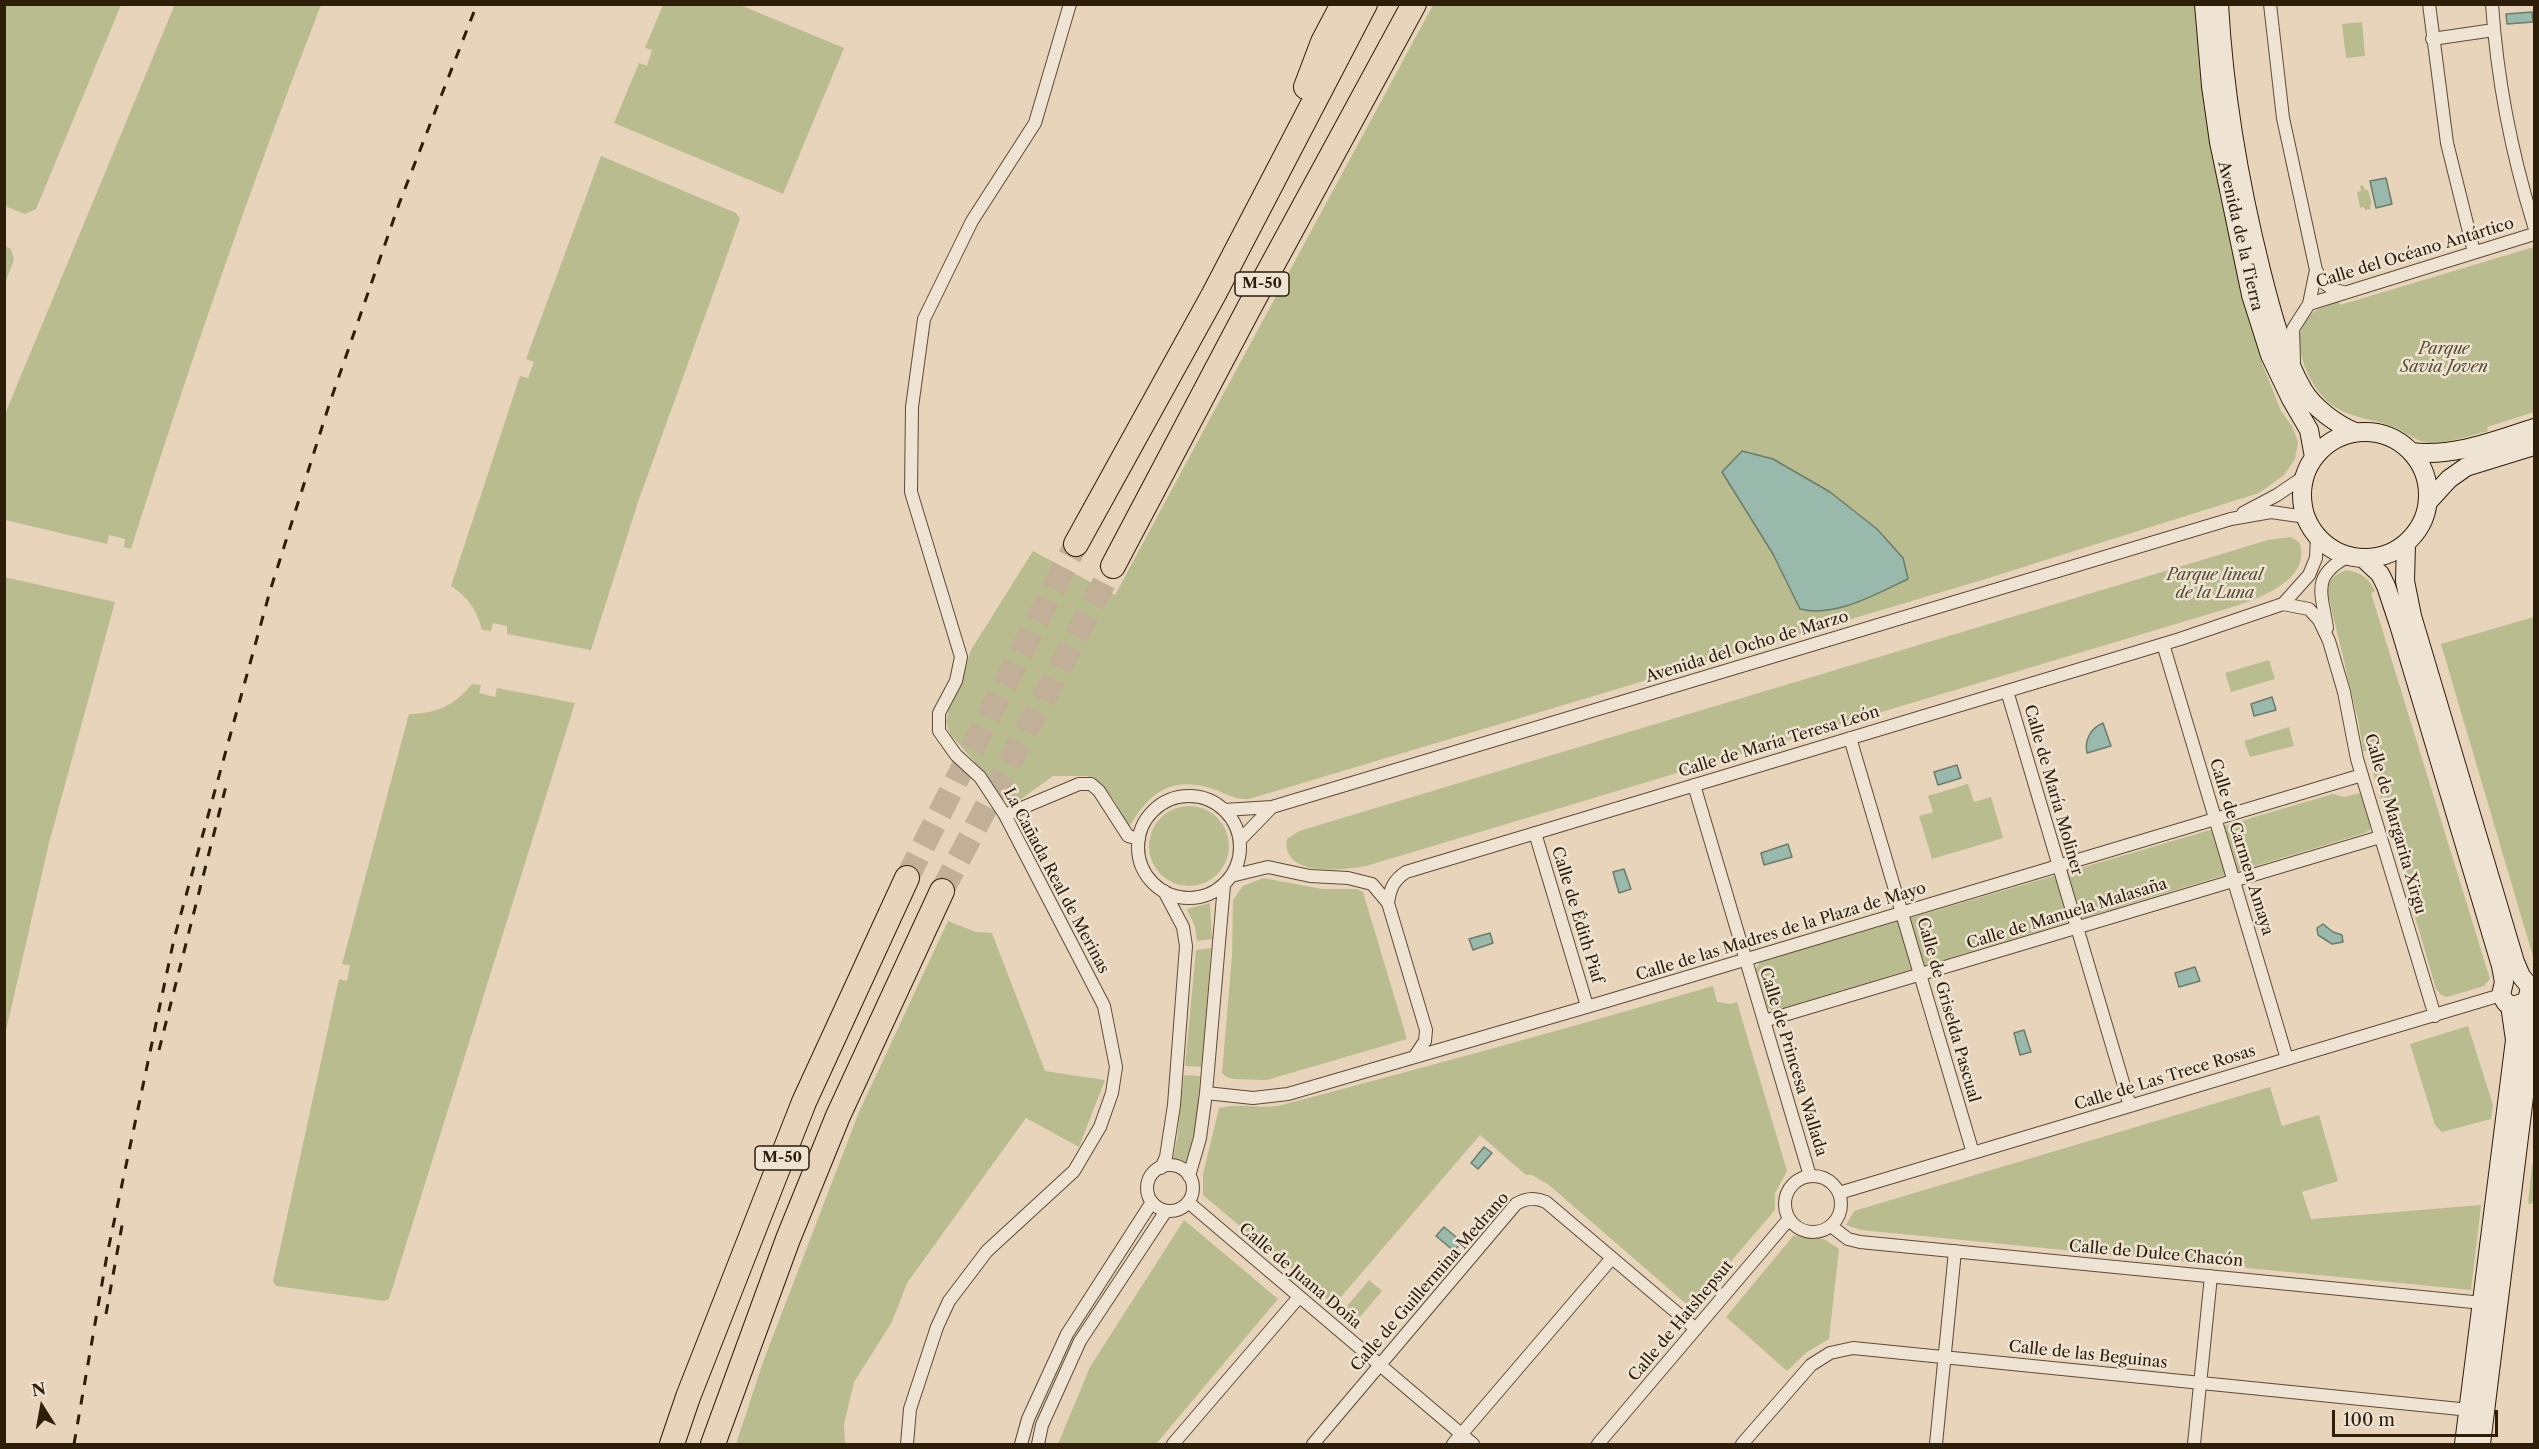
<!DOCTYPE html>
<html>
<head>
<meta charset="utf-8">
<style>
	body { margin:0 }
	#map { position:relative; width:2539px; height:1449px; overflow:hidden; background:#e7d4bb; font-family:"Libre Caslon Text",serif }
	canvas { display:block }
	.frame { position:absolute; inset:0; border:6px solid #2d1d09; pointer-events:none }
	.north { position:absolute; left:12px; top:1377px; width:60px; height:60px; -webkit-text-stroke:4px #efe3d3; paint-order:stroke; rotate:349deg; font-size:16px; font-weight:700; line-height:24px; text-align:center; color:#2d1d09 }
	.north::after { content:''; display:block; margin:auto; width:21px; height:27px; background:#2d1d09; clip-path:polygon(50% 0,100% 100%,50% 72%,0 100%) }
	.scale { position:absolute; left:2332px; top:1410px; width:166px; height:27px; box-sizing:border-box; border:3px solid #2d1d09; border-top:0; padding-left:8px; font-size:18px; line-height:21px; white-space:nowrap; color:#2d1d09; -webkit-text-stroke:4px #efe3d3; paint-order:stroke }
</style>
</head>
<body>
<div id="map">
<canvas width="2539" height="1449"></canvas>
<div class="frame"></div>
<div class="north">N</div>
<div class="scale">100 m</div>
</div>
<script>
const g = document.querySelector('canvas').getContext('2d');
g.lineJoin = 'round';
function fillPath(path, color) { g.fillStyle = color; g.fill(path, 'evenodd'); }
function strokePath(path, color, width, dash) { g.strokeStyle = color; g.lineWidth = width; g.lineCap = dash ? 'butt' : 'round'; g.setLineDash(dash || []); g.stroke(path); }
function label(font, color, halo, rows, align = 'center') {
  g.font = font + ' "Libre Caslon Text",serif'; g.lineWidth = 5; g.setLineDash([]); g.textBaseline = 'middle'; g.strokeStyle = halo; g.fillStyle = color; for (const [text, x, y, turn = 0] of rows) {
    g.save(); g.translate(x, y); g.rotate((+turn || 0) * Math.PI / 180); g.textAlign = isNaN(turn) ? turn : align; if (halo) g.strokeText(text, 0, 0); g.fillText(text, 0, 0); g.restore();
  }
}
fillPath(new Path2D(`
	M175,4L321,5C251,184 189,365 131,549L124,547L125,539L109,535L107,544L5,520V414Z
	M4,5H121L36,209L25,214L5,206Z
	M663,5H740L844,48L783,194L614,123L639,63L647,66L652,50L645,48Z
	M1433,5H2198L2244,296L2262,363L2281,411L2292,426L2298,442L2295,459L2284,475L2259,493L1982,580L1249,799C1232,800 1225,792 1210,788C1169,776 1149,794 1129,827L1114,800L1098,781L1087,776H1053L1017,802L1002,793L950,734L946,722L950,703L959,689L971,650L1033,551L1115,595ZM1773,459L1830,492L1877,529L1800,609L1773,554L1723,472Z
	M2362,22L2365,56L2346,58L2342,24Z
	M601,156L736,213L740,219L638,502L591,650L507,634V626L493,623L491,631L482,630C477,610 468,597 451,586L520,376L528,378L534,362L526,359Z
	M2363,185L2365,190H2368L2372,204L2370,205L2371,209L2365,210L2364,207L2360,208L2357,192L2361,191L2360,186Z
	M5,246L11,249L14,260L5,283Z
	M2534,247V412L2487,427L2488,431C2472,435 2440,446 2425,442C2415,440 2405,432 2396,428C2376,419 2353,419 2335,407C2311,392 2285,339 2310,315C2317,308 2329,305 2339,302L2340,305Z
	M2291,537L2299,542C2314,581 2253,601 2226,609L1366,866C1343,870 1281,878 1287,839L1299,831L2245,547L2268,540Z
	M2347,570C2361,573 2370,578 2375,592L2371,593L2490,979L2484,986L2447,997L2441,995L2436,989L2367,751H2363L2359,724L2327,590C2330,578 2335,574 2347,570Z
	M4,577L115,602L49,843L5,1035Z
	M2534,617V960L2441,644Z
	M2269,660L2275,679L2231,692L2225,673Z
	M472,684L481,685L479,693L495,697L497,688L575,703L389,1299L384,1301L276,1286L273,1281L339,979L347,981L350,965L342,964L409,714C436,714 455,705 472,684Z
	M2289,727L2294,746L2250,757L2244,741Z
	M1968,784L1974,802L1991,797L2003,838L1932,859L1919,816L1933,812L1928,796Z
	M2360,793L2370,825V830L2365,833L1773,1011L1767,1007L1756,969L1760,962L2333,794L2344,797Z
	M1149 846a40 40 0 1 1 80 0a40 40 0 1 1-80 0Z
	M1263,878L1322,889H1357L1363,892L1407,1039L1267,1080L1233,1079L1226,1077L1222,1073L1232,956L1233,900L1243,886Z
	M1210,903L1212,939L1197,941L1195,926L1187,909Z
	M948,921L976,932L992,933L1045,1071L1105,1080L1079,1147L1026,1118L907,1283L892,1322L854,1382L844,1424L845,1444H736L763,1362L859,1112Z
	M1211,948L1202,1067L1185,1066L1196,950Z
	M1713,986L1717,1002L1730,1004L1737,1002L1787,1171L1775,1193V1210L1691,1308L1549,1185L1532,1175H1526L1480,1135L1334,1305L1203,1195V1174L1219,1108C1240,1102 1262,1110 1282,1105C1426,1067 1570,1028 1713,986Z
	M2468,1026L2493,1105L2491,1119L2442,1132L2435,1125L2410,1044Z
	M1184,1075L1200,1076L1197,1119L1187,1164L1173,1160L1177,1139Z
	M2270,1087L2282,1126L2319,1115L2338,1181L2302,1192L2311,1219L2481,1205L2471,1290L1861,1230L1846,1225L1854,1211Z
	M2532,1165H2534V1203L2528,1204Z
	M1184,1220L1278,1299L1156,1444H1058L1090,1367Z
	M1794,1235L1804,1238L1824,1239L1839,1249L1829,1339L1807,1352L1787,1371L1726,1317Z
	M1369,1280L1382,1291L1360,1317L1347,1306Z`), '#b9bc8e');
const water = new Path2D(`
	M2532,12L2533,22L2507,24L2506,14Z
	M2386,178L2392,204L2376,208L2370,181Z
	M1742,451L1773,459L1830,492L1877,529L1903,558L1908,579C1876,594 1835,618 1800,609L1773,554L1722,472Z
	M2272,697L2276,710L2254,716L2251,704Z
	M2103,723L2111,746L2087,753C2084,740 2091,728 2103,723Z
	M1957,765L1961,778L1938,785L1934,772Z
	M1788,844L1792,857L1764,865L1761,853Z
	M1624,869L1631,889L1619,893L1613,872Z
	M2323,924L2333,932L2342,935L2343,942L2332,944L2318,935L2317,928Z
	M1490,933L1493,943L1473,950L1469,939Z
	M2195,967L2200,981L2179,987L2175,973Z
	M2024,1030L2031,1052L2020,1055L2014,1033Z
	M1484,1147L1492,1153L1478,1169L1471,1163Z
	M1444,1227L1462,1242L1454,1251L1436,1236Z`);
fillPath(water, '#98b9ab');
strokePath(water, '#6d7b6a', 1.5);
strokePath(new Path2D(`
	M907,878L1076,544
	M942,891L1113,566`), '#c2af97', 24, [24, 12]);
const street = new Path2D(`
	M2270,4L2283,118L2316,270L2309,304
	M2429,4L2447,143L2474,252
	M2492,4C2497,79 2512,155 2534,226
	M2432,39L2494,30
	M2316,270C2323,283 2328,289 2343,292
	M2294,362L2293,329L2309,304L2534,234
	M2243,513L2277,495L2305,476
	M2283,604L2309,609L2319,620L2329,641L2344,692L2357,759L2435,1016
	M2327,628C2322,593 2310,576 2349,556
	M2163,644L2287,1059
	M2007,691L2130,1106
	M1850,738L1973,1153
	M1694,785L1810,1176
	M1138 847a51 51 0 1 1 102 0a51 51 0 1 1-102 0Z
	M1224,810L1272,807L2231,519L2271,512L2306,517
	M1005,815L1079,784H1091L1099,791L1128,836L1139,839
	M1535,833L1587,1006
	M1240,840L1272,807
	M1231,876L1268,867L1310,876L1348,878L1372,884L1388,903L1426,1030L1425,1041L1415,1056
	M1388,903C1390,888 1394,880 1406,872L2180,639L2283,604L2309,575L2316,558L2317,537
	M1764,1021L2380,837
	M1206,1093L1253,1098L1288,1094L1607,1001L2362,775
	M1147 1188a23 23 0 1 1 46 0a23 23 0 1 1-46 0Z
	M1161,1168L1166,1157L1174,1105L1186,946L1183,927L1164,891
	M1785 1204a28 28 0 1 1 56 0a28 28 0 1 1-56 0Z
	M1189,1176L1200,1138L1206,1093L1224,885
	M1839,1193L2501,995
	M1188,1202L1473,1444
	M1831,1226L1848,1239L1860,1242L2483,1303
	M907,1444L910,1409L937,1327L949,1301L987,1251L1074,1171L1100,1127L1112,1093L1116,1067L1104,1006L1005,815L980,777L956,755L939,731V713L956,681L961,657L911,492L912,407L924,319L972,221L1035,123L1070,4
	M1021,1444L1028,1419L1067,1334L1152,1202
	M1038,1444L1042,1425L1080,1341L1166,1211
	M1173,1444L1299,1297
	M1313,1444L1516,1204C1526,1198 1535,1197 1546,1202L1696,1329
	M1453,1444L1612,1258
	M1598,1444L1789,1219
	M1742,1444L1811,1365L1830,1353L1853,1348L2470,1410
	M1936,1444L1955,1251
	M2194,1444L2211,1276`);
const secondary = new Path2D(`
	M2204,4L2211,86L2219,142L2251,295L2270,355L2291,399L2309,430L2314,457
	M2219,4C2224,94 2239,182 2261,270C2271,310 2282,353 2303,390C2314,408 2336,424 2355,432
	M2302 495a63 63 0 1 1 126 0a63 63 0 1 1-126 0Z
	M2411,452C2454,457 2494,441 2534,428
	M2428,502L2449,479L2466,467L2534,446
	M2406,544L2405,581L2412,616L2515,962L2521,976L2530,987L2527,1001L2531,1040L2481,1444
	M2364,559L2380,574L2386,586L2399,625L2501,966L2504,982L2501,995L2506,1003L2514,1006L2527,1001
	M2464,1444L2515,1040L2510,1005`);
const highway = new Path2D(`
	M1306,87L1323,42L1343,4
	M1076,544L1214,294L1365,4
	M1113,566L1249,308L1414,4
	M672,1444L688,1397L804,1102L907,878
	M713,1444L788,1239L838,1116L942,891`);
strokePath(street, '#5c4b36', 14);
strokePath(secondary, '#2d1d09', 20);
strokePath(highway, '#2d1d09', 26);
strokePath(street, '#efe3d3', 12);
strokePath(secondary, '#efe3d3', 18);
strokePath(highway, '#e7d4bb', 24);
strokePath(new Path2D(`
	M159,1050L227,782
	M106,1314L123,1220
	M74,1444L107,1255L174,939L270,591L330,402L399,204L477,4`), '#2d1d09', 3, [10, 10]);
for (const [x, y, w] of [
	[1262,284,54],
	[782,1158,54]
]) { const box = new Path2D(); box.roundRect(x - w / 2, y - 12, w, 24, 4.5); g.fillStyle = '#efe3d3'; g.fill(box); strokePath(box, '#2d1d09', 1.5); }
label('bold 15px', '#2d1d09', null, [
	["M-50",1262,284],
	["M-50",782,1158]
]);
label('16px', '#2d1d09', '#efe3d3', [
	["Avenida de la Tierra",2240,236,77],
	["Calle del Océano Antártico",2415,253,-17],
	["Avenida del Ocho de Marzo",1747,647,-17],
	["Calle de María Teresa León",1779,742,-17],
	["Calle de María Moliner",2053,790,74],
	["Calle de Margarita Xirgu",2395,824,74],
	["Calle de Carmen Amaya",2241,847,73],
	["La Cañada Real de Merinas",1056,881,62],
	["Calle de Manuela Malasaña",2067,914,-17],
	["Calle de Édith Piaf",1577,915,73],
	["Calle de las Madres de la Plaza de Mayo",1781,932,-17],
	["Calle de Griselda Pascual",1948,1010,74],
	["Calle de Princesa Wallada",1793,1062,73],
	["Calle de Las Trece Rosas",2165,1078,-17],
	["Calle de Dulce Chacón",2156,1254,5],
	["Calle de Juana Doña",1300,1276,40],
	["Calle de Guillermina Medrano",1430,1282,-49],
	["Calle de Hatshepsut",1681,1321,-50],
	["Calle de las Beguinas",2088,1355,6]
]);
label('italic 16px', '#574d31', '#efe3d3', [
	["Parque",2444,349],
	["Savia Joven",2444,367],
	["Parque lineal",2215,575],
	["de la Luna",2215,593]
]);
</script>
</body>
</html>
